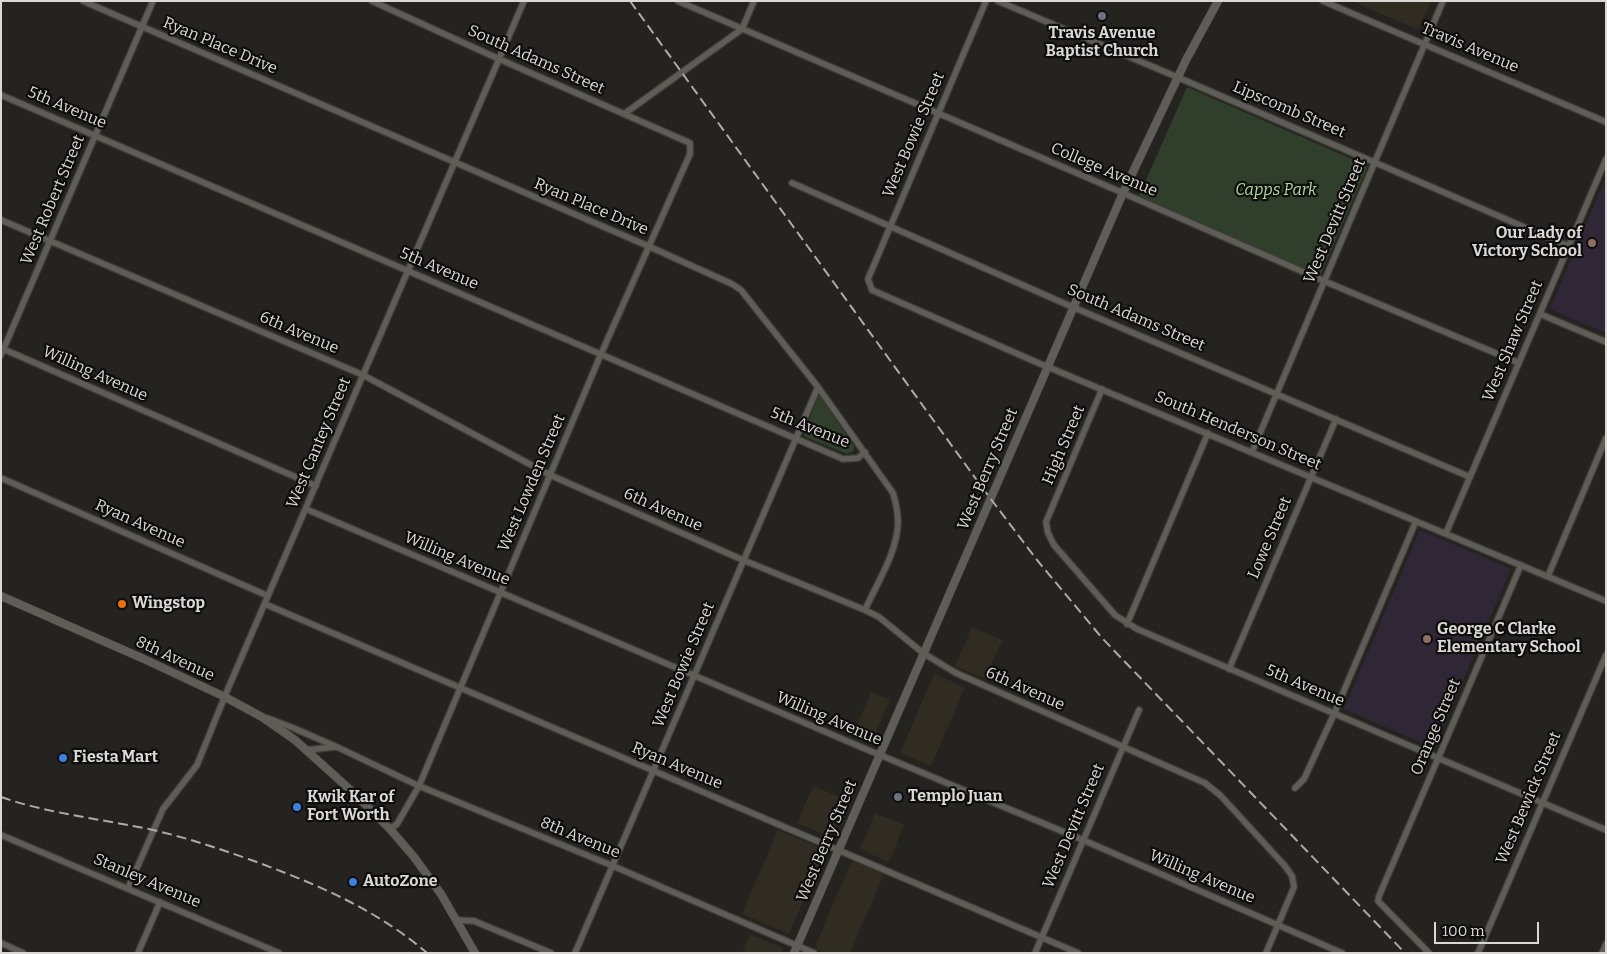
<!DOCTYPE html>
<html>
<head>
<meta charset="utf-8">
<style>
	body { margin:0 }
	#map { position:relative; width:1607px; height:954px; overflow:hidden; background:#25231f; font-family:Bitter,serif }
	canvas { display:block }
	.frame { position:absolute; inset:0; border:2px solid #d9d8d5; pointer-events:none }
	.scale { position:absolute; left:1434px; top:922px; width:105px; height:22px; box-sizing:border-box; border:2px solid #d9d8d5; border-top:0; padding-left:6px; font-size:15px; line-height:18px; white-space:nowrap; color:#d9d8d5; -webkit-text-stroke:4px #0e0d0b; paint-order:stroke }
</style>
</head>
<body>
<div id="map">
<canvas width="1607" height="954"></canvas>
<div class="frame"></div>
<div class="scale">100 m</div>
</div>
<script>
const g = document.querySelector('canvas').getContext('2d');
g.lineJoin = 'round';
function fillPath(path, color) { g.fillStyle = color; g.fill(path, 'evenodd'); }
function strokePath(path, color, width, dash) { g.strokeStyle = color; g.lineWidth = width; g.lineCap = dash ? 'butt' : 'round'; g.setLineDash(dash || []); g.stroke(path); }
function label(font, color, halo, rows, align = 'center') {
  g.font = font + ' Bitter,serif'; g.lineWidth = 4.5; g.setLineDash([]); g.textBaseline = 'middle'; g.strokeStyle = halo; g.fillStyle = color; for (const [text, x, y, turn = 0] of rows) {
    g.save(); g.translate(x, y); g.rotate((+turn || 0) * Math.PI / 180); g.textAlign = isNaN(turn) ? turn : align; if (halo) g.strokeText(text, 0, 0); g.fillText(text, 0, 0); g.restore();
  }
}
fillPath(new Path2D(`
	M1352,1H1431L1418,30Z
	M972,627L1002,640L985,679L955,666Z
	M934,674L965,687L931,766L900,753Z
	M871,692L890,700L872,742L853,734Z
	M813,786L847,800L831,837L797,823Z
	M875,813L904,825L889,862L860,849Z
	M778,830L825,850L789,934L742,914Z
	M853,861L884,874L850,953H824L817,950L816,945L850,864Z
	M750,934L783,948L781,953H742Z`), '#302c22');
fillPath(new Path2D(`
	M1606,177V333L1550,309Z
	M1420,530L1511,569L1434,748L1344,709Z`), '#2f2736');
fillPath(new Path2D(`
	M1187,87L1368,166L1320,276L1139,196Z
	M819,395L854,446V451L847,454L805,437L803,435Z`), '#303e2c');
const minor = new Path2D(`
	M83,1L648,246L732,284L741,290L818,387L893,493C896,503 898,513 898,523C897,553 877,583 865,610
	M372,1L499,59L690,143V154L601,354L419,786L397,824L390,829
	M678,1L1123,193L1324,281L1519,363
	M986,1L868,279L872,290L1036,362L1606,601
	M998,1L1177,77L1568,246
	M1323,1L1606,122
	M1,95L843,459L858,458L865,452
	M624,114L742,29L754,1
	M792,183L1061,302L1470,477
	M1,220L363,375L550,475L743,560L865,610L879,617L923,653L956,673L1205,783L1221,796L1285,866L1292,876L1294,887L1266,953
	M1540,314L1606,342
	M1,348L316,486
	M1,355L153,1
	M1102,389L1046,522L1048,533L1054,545L1115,615L1137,629L1606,830
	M1252,452L1443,1
	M1,478L268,596
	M306,509L868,750L1083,840L1342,953
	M1446,533L1606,159
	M1548,576L1606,438
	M265,604L1078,953
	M1127,624L1208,433
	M1229,669L1336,419
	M267,718L291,727L337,747L419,786L613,866L814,953
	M306,750L335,747
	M1295,788L1304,779L1334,714L1416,521
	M1,835L279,953
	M128,888L163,809L197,765L227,691L524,1
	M457,920L474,921L551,953
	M1,943L23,953
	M138,953L160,902
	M575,953L818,387
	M1035,953L1139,710
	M1429,953L1378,901L1379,896L1521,565
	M1478,953L1606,655
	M1602,953L1606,944`);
const secondary = new Path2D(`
	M1,596L144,659L225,697L262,717L295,740L356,795L390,829L414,857L441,894L475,953
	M794,953L1123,193L1186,60L1218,1`);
strokePath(minor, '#3f3e3a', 8);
strokePath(secondary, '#3f3e3a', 9);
strokePath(minor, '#5e5d57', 5.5);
strokePath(secondary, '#5e5d57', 8);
strokePath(new Path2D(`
	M630,1L981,486L1037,560L1102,638L1405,953
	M1,797C50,814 102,819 153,830C188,838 220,849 254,861C316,884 376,909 427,953`), '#acaba7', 2, [10, 5]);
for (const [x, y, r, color] of [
	[1102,16,5,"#6b7280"],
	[1592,243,5,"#8d6e63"],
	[122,604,5,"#e8710a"],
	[1427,639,5,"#8d6e63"],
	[63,758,5,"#3f7fe0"],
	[898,797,5,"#6b7280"],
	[297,807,5,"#3f7fe0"],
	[353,882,5,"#3f7fe0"]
]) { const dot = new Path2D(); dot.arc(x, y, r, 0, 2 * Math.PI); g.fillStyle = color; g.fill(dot); strokePath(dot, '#0e0d0b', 2); }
label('bold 16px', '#d9d8d5', '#0e0d0b', [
	["Travis Avenue",1102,34,"center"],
	["Baptist Church",1102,52,"center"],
	["Our Lady of",1582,234,"right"],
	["Victory School",1582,252,"right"],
	["Wingstop",132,604],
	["George C Clarke",1437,630],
	["Elementary School",1437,648],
	["Fiesta Mart",73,758],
	["Templo Juan",908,797],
	["Kwik Kar of",307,798],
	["Fort Worth",307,816],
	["AutoZone",363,882]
], 'left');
label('16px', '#d9d8d5', '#0e0d0b', [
	["Ryan Place Drive",220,46,23],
	["Travis Avenue",1470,48,23],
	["South Adams Street",536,60,24],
	["5th Avenue",67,108,23],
	["Lipscomb Street",1289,110,23],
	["West Bowie Street",914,135,-67],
	["College Avenue",1104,170,23],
	["West Robert Street",53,200,-67],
	["Ryan Place Drive",591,207,23],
	["West Devitt Street",1335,221,-67],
	["5th Avenue",439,269,23],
	["South Adams Street",1136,318,23],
	["6th Avenue",299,333,23],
	["West Shaw Street",1513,341,-67],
	["Willing Avenue",95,374,24],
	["5th Avenue",810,428,22],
	["South Henderson Street",1238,431,23],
	["West Cantey Street",319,443,-67],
	["High Street",1064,445,-67],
	["West Berry Street",988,469,-67],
	["West Lowden Street",532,483,-67],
	["6th Avenue",663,510,24],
	["Ryan Avenue",140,524,24],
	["Lowe Street",1270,538,-67],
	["Willing Avenue",457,559,23],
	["8th Avenue",175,659,25],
	["West Bowie Street",684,665,-67],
	["5th Avenue",1305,686,23],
	["6th Avenue",1025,689,24],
	["Willing Avenue",829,719,23],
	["Orange Street",1436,727,-67],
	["Ryan Avenue",677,766,23],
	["West Bewick Street",1529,798,-67],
	["West Devitt Street",1074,826,-67],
	["8th Avenue",580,838,22],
	["West Berry Street",827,841,-67],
	["Willing Avenue",1202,877,23],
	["Stanley Avenue",147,881,23]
]);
label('italic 16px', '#b1d9a5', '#0e0d0b', [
	["Capps Park",1276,191]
]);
</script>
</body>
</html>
